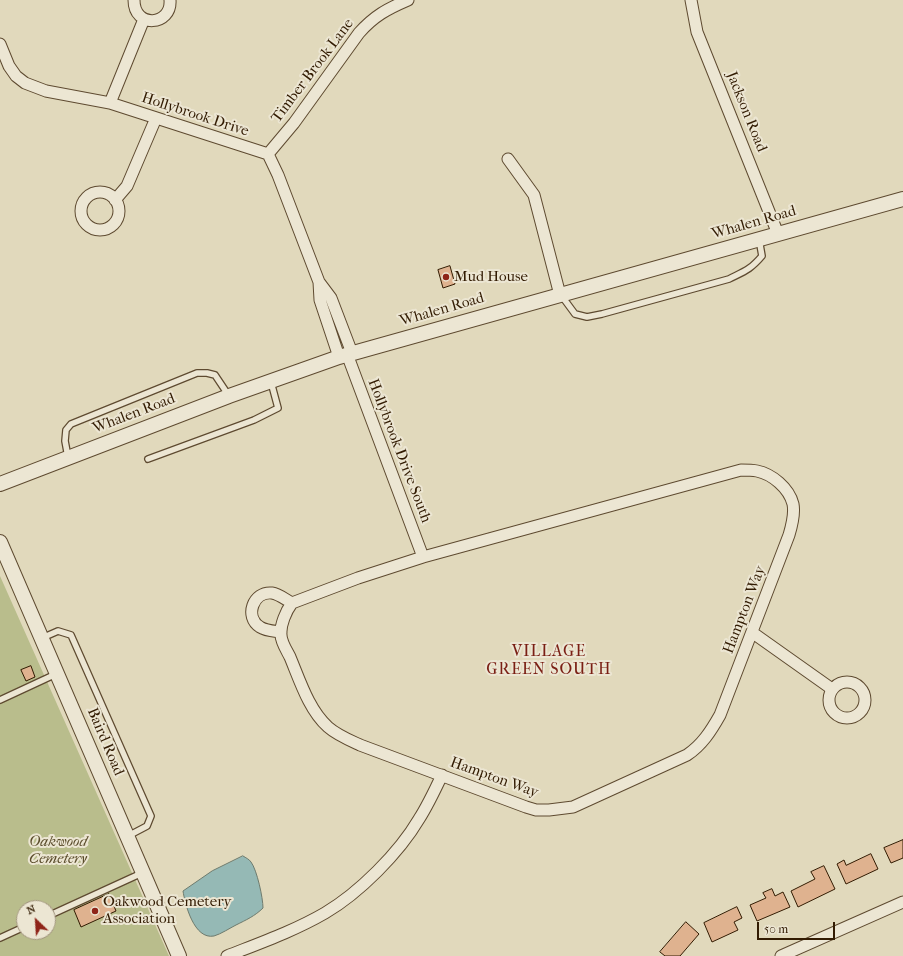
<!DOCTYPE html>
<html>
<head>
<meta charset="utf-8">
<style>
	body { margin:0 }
	#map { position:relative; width:903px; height:956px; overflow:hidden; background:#e1d9bc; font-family:"IM FELL French Canon",serif }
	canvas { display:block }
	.north { position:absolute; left:16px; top:900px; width:40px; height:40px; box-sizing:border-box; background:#ece6d3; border:1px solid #a2957f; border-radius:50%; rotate:335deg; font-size:11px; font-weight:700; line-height:16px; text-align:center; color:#321b02 }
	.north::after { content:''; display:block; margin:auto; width:14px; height:18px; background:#8f2418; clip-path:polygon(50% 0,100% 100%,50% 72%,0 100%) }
	.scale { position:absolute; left:757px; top:922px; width:78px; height:18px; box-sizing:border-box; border:2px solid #321b02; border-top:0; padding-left:5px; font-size:12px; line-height:14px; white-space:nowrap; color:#321b02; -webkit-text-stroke:3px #ece6d3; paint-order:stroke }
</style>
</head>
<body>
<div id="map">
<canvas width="903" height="956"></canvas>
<div class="north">N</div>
<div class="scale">50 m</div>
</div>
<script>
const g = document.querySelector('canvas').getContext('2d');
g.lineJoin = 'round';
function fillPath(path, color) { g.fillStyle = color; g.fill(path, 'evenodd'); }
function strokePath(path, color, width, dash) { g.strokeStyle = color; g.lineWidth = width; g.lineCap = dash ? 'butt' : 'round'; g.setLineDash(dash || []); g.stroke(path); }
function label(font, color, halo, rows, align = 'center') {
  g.font = font + ' "IM FELL French Canon",serif'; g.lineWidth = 4; g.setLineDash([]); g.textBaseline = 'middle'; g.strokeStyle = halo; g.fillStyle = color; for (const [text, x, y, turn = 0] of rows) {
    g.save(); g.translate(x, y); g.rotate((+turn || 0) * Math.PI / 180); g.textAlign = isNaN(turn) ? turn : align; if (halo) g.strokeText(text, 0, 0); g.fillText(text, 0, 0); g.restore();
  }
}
fillPath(new Path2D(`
	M0,576L169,956H0ZM24,908H48V932H24Z`), '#b9bd8c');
const water = new Path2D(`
	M243,856C246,858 249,859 251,862C257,870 263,898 263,908C255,916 246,920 236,925C230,928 221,934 214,936C194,940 185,904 183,891L212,871Z`);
fillPath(water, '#95b9b5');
strokePath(water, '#6d7a6d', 1);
const building = new Path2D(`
	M450,266L455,284L443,288L438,270Z
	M31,666L35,677L26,681L21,670Z
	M903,840V858L891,863L884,848Z
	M871,854L878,869L846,884L837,864L844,860L846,865Z
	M824,866L835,889L798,907L791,891L815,879L811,872Z
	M772,889L775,896L783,892L790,907L757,921L750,905L766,898L763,893Z
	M109,894L116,911L81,927L74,910Z
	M737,907L742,918L734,922L738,930L712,942L704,923Z
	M686,922L699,934L680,956H665L660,952Z`);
fillPath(building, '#dfb28f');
strokePath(building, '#321b02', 1);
const service = new Path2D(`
	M561,295L575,314L587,317L602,314L729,279C745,271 750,270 762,256L759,239
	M68,457L65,441L66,430L71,424L197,373H207L215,375L229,396
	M148,459L254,420L278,408L271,382
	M42,638L58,631L71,635L151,816L147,826L128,836
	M0,700L56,674
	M48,916L142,873
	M0,938L24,927`);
const minor = new Path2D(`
	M134,0C134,29 172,26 170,0
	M691,0L697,32L778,234
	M0,44L9,66L16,76L25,83L46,91L110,103L268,154L278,175L319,282L331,298L352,353
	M110,103L144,19
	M268,154L294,123L359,33C374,16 387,9 408,0
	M508,159L534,195L560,295
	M81 211a19 19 0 1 1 38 0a19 19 0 1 1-38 0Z
	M115,200L127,186L156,118
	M319,282L320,300L339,357
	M347,354L423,557
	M741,470C746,470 752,470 757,471C772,474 789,488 793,504C795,514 792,525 789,535L720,715C711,731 702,745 687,755L573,807L549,810H536L526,807L360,745C349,740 337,735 328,727C309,710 300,681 290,657C287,651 281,642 281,635C280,625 286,611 292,603L358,578L423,557Z
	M281,632C274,631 266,631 260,627C244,617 253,591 272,593C279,594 286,600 292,603
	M753,633L832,689
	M829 700a18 18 0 1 1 36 0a18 18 0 1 1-36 0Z
	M227,956C260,943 294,931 325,913C359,893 399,853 419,819C428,805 435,790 442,775
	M781,956L903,902`);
const tertiary = new Path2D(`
	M0,484L229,396L339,357L903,199
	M0,542L179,956`);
strokePath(service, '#5e4a30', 8);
strokePath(minor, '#5e4a30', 13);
strokePath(tertiary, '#5e4a30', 16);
strokePath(service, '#ece6d3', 5.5);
strokePath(minor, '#ece6d3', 11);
strokePath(tertiary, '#ece6d3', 14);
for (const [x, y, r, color] of [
	[446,277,4,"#8f2418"],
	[95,911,4,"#8f2418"]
]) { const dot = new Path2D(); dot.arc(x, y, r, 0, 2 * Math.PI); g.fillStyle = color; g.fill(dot); strokePath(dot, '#ece6d3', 1.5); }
label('15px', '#321b02', '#ece6d3', [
	["Timber Brook Lane",313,71,-53],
	["Jackson Road",746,112,68],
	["Hollybrook Drive",195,115,18],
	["Whalen Road",754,223,-16],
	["Whalen Road",442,310,-16],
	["Whalen Road",134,414,-21],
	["Hollybrook Drive South",399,451,69],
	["Hampton Way",745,610,-69],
	["Baird Road",105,742,67],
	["Hampton Way",494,778,20]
]);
label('15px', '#321b02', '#ece6d3', [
	["Mud House",454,277],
	["Oakwood Cemetery",103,902],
	["Association",103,919]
], 'left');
label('italic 15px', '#5a4c2b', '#ece6d3', [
	["Oakwood",58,842],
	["Cemetery",58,859]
]);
g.letterSpacing = '1px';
label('16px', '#7a1f14', '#ece6d3', [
	["VILLAGE",549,652],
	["GREEN SOUTH",549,670]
]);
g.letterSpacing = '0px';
</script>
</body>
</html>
